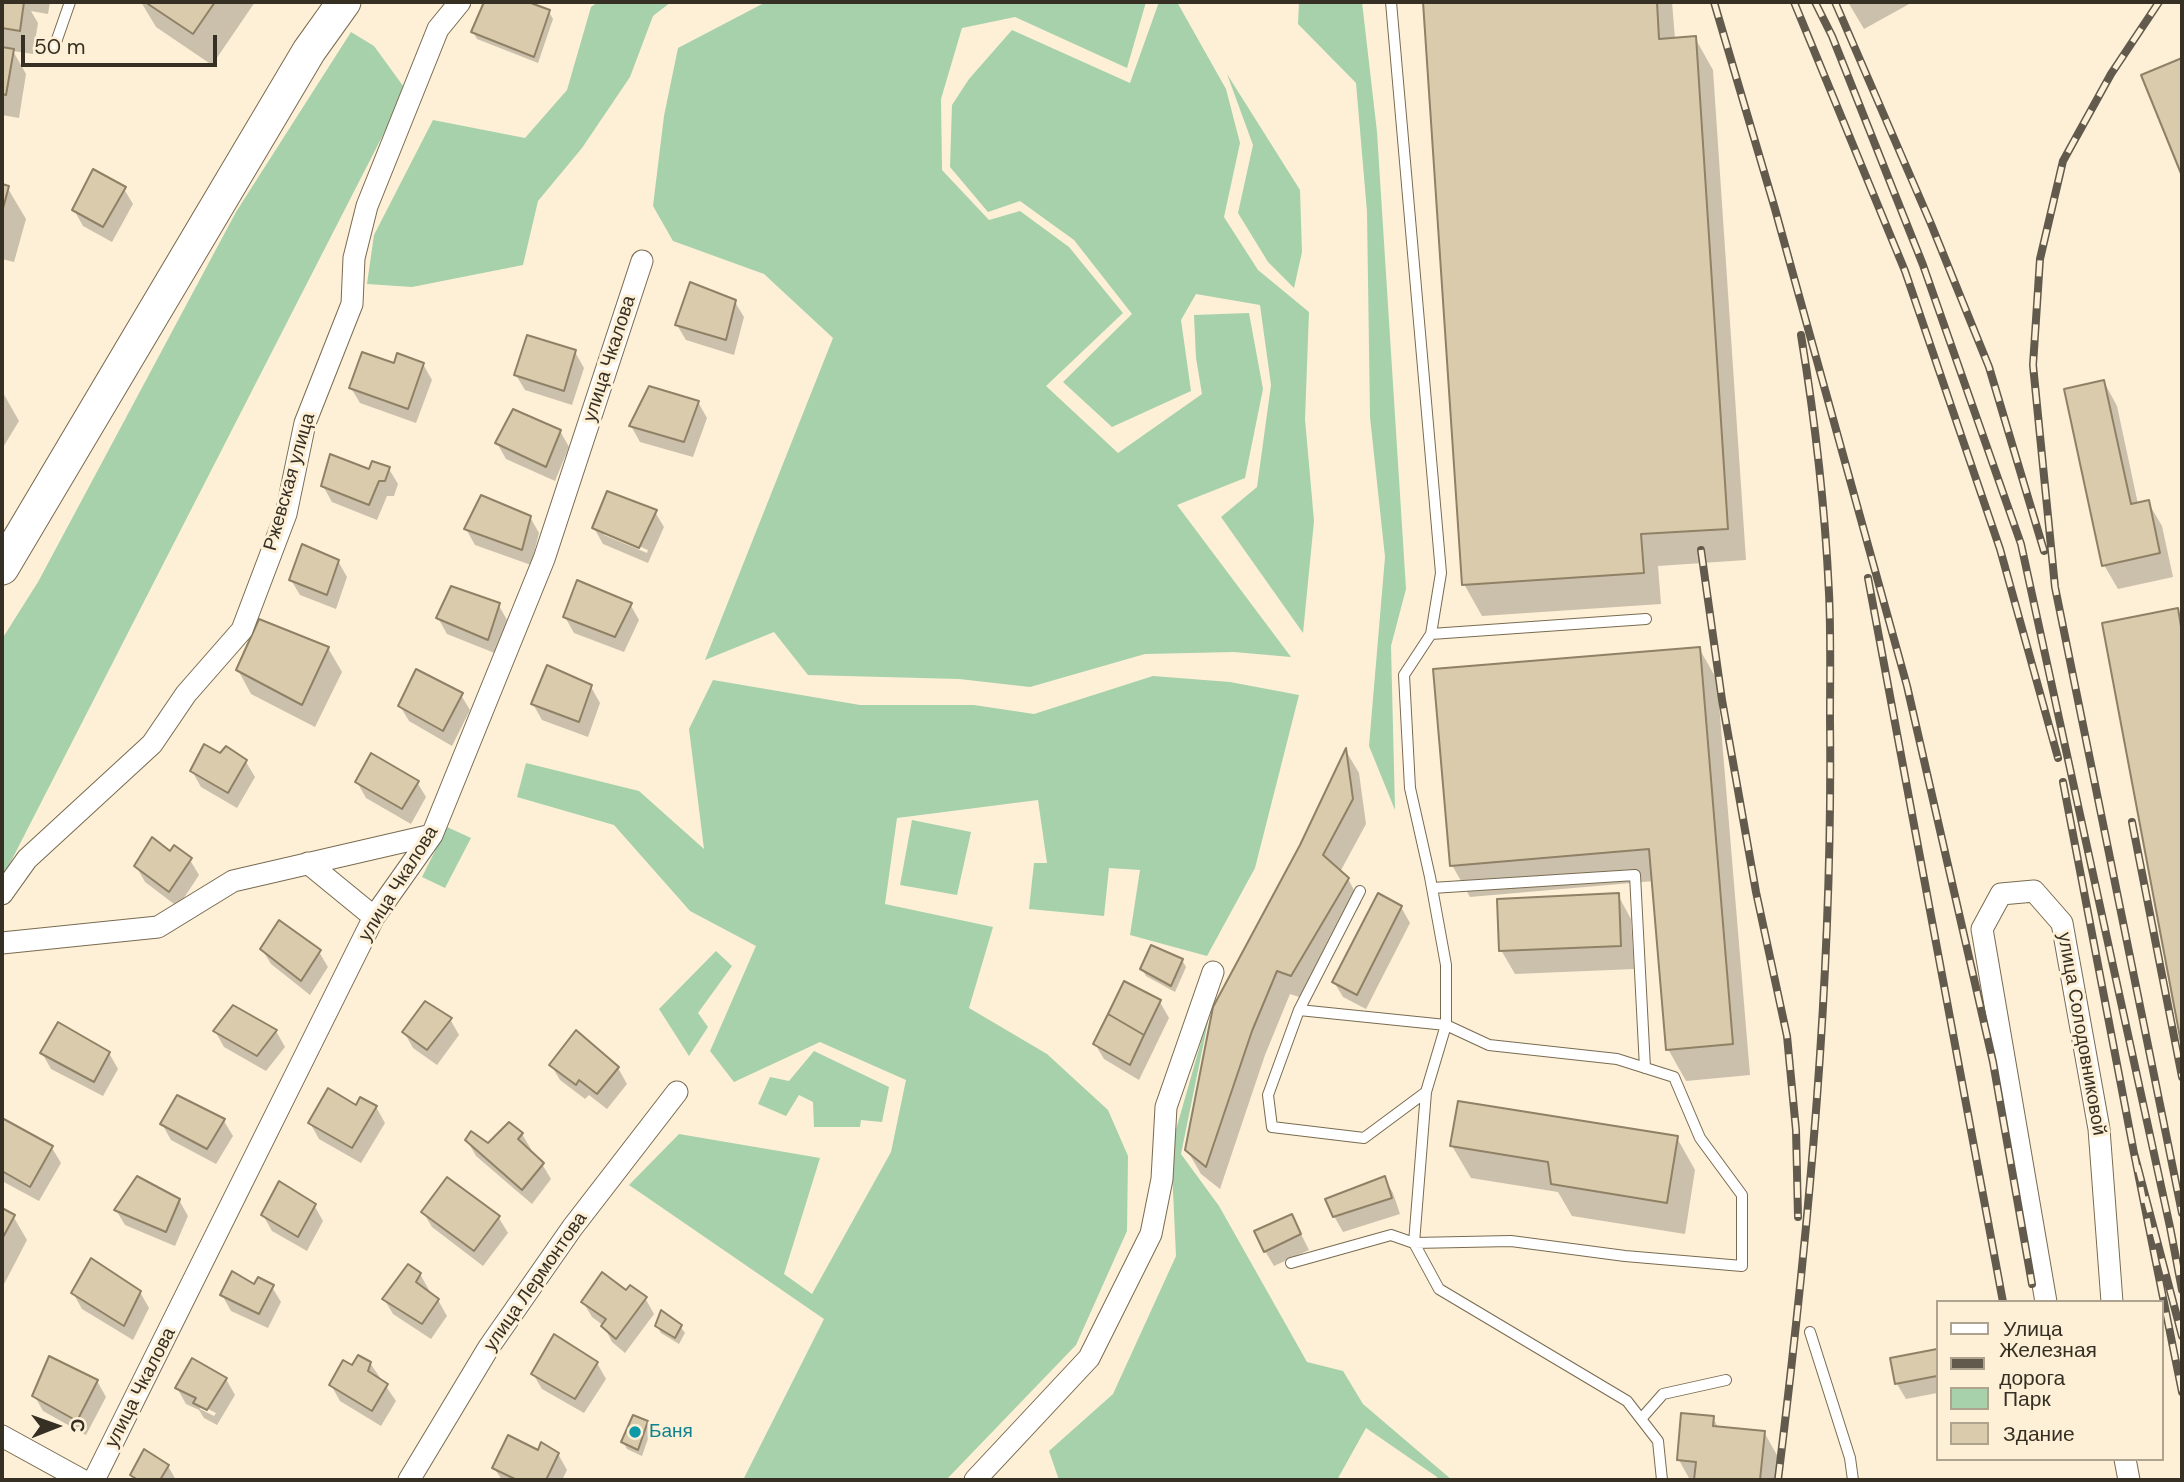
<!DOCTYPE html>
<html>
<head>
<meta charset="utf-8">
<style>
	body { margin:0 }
	#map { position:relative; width:2184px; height:1482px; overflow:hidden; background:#fdf0d7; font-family:"DM Sans",sans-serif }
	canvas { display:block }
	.frame { position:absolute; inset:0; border:4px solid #363024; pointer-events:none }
	.legend { position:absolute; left:1936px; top:1300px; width:228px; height:161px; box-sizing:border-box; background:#fdf0d7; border:2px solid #ada38f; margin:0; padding:9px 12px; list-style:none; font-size:21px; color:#363024 }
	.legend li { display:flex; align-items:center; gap:14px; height:35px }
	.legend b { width:35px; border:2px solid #ada38f }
	.north { position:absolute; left:21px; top:1391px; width:70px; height:70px; -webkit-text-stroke:5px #fdf0d7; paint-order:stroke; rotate:89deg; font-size:19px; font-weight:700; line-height:28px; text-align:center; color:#363024 }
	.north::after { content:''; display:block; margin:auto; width:24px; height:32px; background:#363024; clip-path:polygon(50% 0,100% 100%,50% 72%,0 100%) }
	.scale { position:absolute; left:21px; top:35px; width:196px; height:32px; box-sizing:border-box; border:4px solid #363024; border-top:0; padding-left:9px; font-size:21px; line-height:24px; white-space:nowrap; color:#363024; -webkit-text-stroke:5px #fdf0d7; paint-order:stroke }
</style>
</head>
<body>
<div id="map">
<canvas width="2184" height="1482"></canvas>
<div class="frame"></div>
<ul class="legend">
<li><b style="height:9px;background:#fff"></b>Улица</li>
<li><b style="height:9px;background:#625a4c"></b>Железная дорога</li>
<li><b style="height:19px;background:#a6d1ab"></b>Парк</li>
<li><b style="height:19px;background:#dbcbad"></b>Здание</li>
</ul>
<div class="north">С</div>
<div class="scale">50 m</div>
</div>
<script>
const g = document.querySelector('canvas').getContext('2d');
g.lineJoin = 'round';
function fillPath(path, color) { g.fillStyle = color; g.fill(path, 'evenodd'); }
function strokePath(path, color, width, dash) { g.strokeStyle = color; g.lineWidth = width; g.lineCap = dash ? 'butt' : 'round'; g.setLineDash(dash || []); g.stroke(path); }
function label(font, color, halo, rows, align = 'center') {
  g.font = font + ' "DM Sans",sans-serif'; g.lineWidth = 6; g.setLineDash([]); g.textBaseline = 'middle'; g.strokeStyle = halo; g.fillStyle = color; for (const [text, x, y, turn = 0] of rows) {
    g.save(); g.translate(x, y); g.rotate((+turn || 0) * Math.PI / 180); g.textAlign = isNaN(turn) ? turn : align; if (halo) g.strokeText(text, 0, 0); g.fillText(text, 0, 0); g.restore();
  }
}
fillPath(new Path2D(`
	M598,2H671L653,16L630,77L582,148L538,201L523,265L412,287L367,284L374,235L433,120L525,138L567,90L591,7Z
	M766,2H1146L1127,68L1015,17L962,28L941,99L942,170L989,220L1020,211L1069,247L1123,313L1046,386L1118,453L1202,394L1196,358L1194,315L1249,313L1263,389L1245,478L1177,505L1291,657L1234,652L1145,654L1030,687L959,679L808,675L774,632L705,660L833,338L764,274L673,241L653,206L664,116L678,48Z
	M1159,2H1177L1226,89L1240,143L1224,217L1258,270L1309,312L1305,419L1314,521L1303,633L1221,517L1257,487L1271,385L1260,305L1196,294L1181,320L1191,391L1112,427L1063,382L1132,314L1074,240L1020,201L988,212L950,167L952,105L969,79L1012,30L1130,83Z
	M1299,2H1362L1377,132L1406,589L1391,646L1395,810L1369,746L1385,557L1370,417L1367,212L1356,83L1298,24Z
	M351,32L374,46L406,90L6,871L2,873V639L38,582L236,212Z
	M1227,74L1300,190L1302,252L1294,288L1268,262L1238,213L1253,145Z
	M1153,676L1230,682L1299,695L1255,868L1207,956L1130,935L1140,870L1109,868L1104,916L1029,909L1034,863H1047L1038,800L897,818L885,904L993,927L969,1008L1047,1054L1108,1110L1128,1156L1127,1231L1076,1345L946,1480H743L824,1319L629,1185L679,1134L820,1158L784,1274L812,1294L891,1152L906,1080L820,1042L734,1082L710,1051L756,946L690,911L614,825L517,797L526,763L639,791L704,849L689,729L713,680L860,705H974L1034,714Z
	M912,820L971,832L957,895L900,885Z
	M447,827L471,838L445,888L422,877Z
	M716,951L732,966L698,1013L708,1027L689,1056L659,1009Z
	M1211,1007L1181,1154L1219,1206L1307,1362L1343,1371L1363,1404L1452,1480H1438L1437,1477L1366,1428L1337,1480H1059L1049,1451L1113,1394L1176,1256L1171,1147Z
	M814,1051L889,1087L882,1122L861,1120L860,1127H814L813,1102L799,1095L786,1116L758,1104L770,1077L789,1081Z`), '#a6d1ab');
fillPath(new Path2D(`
	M2,2H50L48,14L31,11L38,23L33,54L13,51L26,74L19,118L2,115Z
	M141,2H255L212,65L156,27Z
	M486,2H523L549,12L553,19L538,63L477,39L473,32Z
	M1425,2H1672L1675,39L1695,38L1713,70L1746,560L1658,566L1661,604L1482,616L1464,584Z
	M1848,2H1910L1911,3L1864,29Z
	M2182,60V172L2143,75Z
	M2,186L7,187L26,219L14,262L2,259Z
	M124,189L133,204L112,242L83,226L74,210Z
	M735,302L744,317L734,355L686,340L677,325Z
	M575,352L584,368L572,405L525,390L516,375Z
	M423,364L432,380L416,423L360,403L351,388L395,366Z
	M2104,382L2117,406L2138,504L2148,502L2162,526L2173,577L2118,589L2104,565Z
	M2,391L19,421L2,449Z
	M698,402L707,418L693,457L640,442L631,426Z
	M560,431L569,447L555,481L506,459L497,443Z
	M389,469L398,484L394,496H387L377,520L332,502L323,486L370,471Z
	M655,512L664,527L648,563L603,544L594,528ZM604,531L648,550L647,553L604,535Z
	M530,517L539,533L531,565L475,545L466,529Z
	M338,561L347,577L336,609L300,595L291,580Z
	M498,604L507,620L497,654L447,634L438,618Z
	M630,604L639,620L624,652L574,633L565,617Z
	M2177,610L2182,620V1039L2104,624Z
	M328,648L342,672L315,727L251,694L238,670Z
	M1699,648L1717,680L1750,1075L1686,1081L1668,1049L1654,881L1470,897L1452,865Z
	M591,687L600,703L588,737L542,720L533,704Z
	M461,695L470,710L452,746L409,721L400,706Z
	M1346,751L1359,773L1366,824L1340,872L1348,879L1361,903L1305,999L1290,994L1265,1055L1220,1189L1201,1174L1187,1150L1302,846Z
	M220,755L246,762L255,777L237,808L201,787L192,771Z
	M357,782H417L426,797L411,824L366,798Z
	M170,854L190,860L199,875L178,907L145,882L136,866Z
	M1618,895L1631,919L1634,969L1515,974L1501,950Z
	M1401,907L1410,923L1366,1009L1343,997L1334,982Z
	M262,949L319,952L328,967L310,995L271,964Z
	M1182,960L1186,967L1175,992L1146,976L1142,969Z
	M1160,1002L1169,1018L1139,1080L1104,1059L1095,1044Z
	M450,1019L459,1035L437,1065L413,1048L404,1032Z
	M215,1031H276L285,1047L266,1071L224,1047Z
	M42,1053H109L118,1069L103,1096L51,1069Z
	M551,1065L618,1068L627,1084L607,1109L589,1095L585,1099L560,1080Z
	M357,1107H376L385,1123L361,1163L319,1139L310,1123Z
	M2,1120L52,1148L61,1163L39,1201L2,1181Z
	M224,1121L233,1136L216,1164L171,1140L162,1124Z
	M522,1134L531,1149L529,1152L542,1164L551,1179L532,1204L476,1156L467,1140L488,1145Z
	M1677,1138L1695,1170L1685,1234L1572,1216L1558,1192L1471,1178L1452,1146Z
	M1384,1178L1393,1193L1400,1214L1343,1232L1334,1216Z
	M448,1179L499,1218L508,1233L483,1266L432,1227L423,1212Z
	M179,1200L188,1216L175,1246L125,1225L116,1210Z
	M314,1205L323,1221L307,1251L272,1231L263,1215Z
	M2,1210L13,1216L27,1240L2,1288Z
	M1300,1232L1309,1250L1274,1266L1265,1251Z
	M420,1274L429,1290L428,1293L438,1300L447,1316L431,1339L393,1314L384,1299Z
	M255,1286L272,1287L281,1302L268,1328L231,1311L222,1295Z
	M140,1292L149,1308L133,1340L82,1309L73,1293Z
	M627,1292L645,1298L654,1314L625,1353L612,1342L604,1326L592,1317L583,1302Z
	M657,1326H680L685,1333L679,1344L661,1333Z
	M1937,1351V1393L1906,1399L1897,1384L1892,1359Z
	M370,1363L396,1401L381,1426L340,1401L331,1385Z
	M597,1363L606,1379L584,1413L542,1389L533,1374Z
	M226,1379L235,1395L217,1425L204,1418L199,1410L186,1404L177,1388ZM200,1405L216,1413L214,1416L200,1409Z
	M97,1381L106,1397L86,1435L43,1411L34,1395Z
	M1713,1418L1719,1429L1764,1432L1782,1464L1781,1480H1690L1679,1460Z
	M647,1423L651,1430L642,1456L627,1449L623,1442Z
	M539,1452L558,1454L567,1470L562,1480H502L494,1468Z
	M168,1466L176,1480H135L132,1475Z`), '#0003');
const building = new Path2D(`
	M2,2H24L20,31L2,28Z
	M145,2H215L193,34Z
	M484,2H528L550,10L534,57L471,32Z
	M1423,2H1657L1659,39L1696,36L1728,529L1641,534L1644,573L1462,585Z
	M2,47L14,49L6,95L2,94Z
	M2182,58V176L2141,75Z
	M93,169L126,187L103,227L72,210Z
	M2,184L9,186L2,212Z
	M690,282L736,300L726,340L675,325Z
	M527,335L576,350L564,391L514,375Z
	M362,352L394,363L397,353L424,363L408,409L349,388Z
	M2104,380L2131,504L2149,500L2160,553L2102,566L2064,389Z
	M649,386L699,401L684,442L629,426Z
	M513,409L561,430L546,467L495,443Z
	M330,454L369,469L372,461L390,467L385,481H379L369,505L321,486Z
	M607,491L657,510L639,548L592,528Z
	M481,495L531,516L522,550L464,529Z
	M302,544L339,560L327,595L289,580Z
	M577,580L632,603L615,637L563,617Z
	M451,586L500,603L488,640L436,618Z
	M2178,608L2182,633V1048L2102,623Z
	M259,619L329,647L302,705L236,670Z
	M1700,647L1733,1044L1666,1050L1649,849L1450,866L1433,669Z
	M547,665L592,685L579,722L531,704Z
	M416,669L463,693L443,731L398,706Z
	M204,744L220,753L226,746L247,760L228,793L190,771Z
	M1346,748L1353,799L1323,855L1349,878L1291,976L1277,971L1252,1031L1206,1167L1185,1150L1213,1007L1300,845Z
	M371,753L419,781L402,809L355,782Z
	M152,837L170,851L174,845L192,858L169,892L134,866Z
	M1378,893L1402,906L1357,995L1332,982Z
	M1619,893L1621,946L1499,951L1497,899Z
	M279,920L321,950L301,981L260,949Z
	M1151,945L1183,959L1171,986L1140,969Z
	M1124,981L1161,1000L1144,1035L1108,1014Z
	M425,1001L452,1018L427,1050L402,1032Z
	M233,1005L277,1030L257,1056L213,1031Z
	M1108,1014L1144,1035L1130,1065L1093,1044Z
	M58,1022L110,1052L94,1082L40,1053Z
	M576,1030L619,1067L597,1094L579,1080L576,1085L549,1065Z
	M328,1088L356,1105L360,1097L377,1106L352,1148L308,1123Z
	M177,1095L225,1119L207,1149L160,1124Z
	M1458,1101L1678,1136L1667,1203L1551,1184L1548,1162L1450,1146Z
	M2,1118L53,1146L30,1187L2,1171Z
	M509,1122L523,1133L518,1139L544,1163L522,1190L465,1140L471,1131L488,1143Z
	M137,1176L180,1199L166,1232L114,1210Z
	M1385,1176L1392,1198L1333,1217L1325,1199Z
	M447,1177L500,1216L474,1251L421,1212Z
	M279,1181L316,1204L298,1237L261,1215Z
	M2,1208L15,1215L2,1239Z
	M1292,1214L1301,1234L1264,1252L1254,1231Z
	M91,1258L141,1291L124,1326L71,1293Z
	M408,1264L421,1273L416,1282L439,1299L422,1324L382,1299Z
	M232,1271L254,1284L258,1277L274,1285L259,1314L220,1295Z
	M602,1272L626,1290L630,1285L647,1297L616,1339L601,1326L606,1319L581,1302Z
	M661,1310L682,1325L675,1338L655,1326Z
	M554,1334L598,1362L575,1399L531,1374Z
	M1937,1349V1376L1895,1384L1890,1358Z
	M358,1355L371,1362L368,1371L388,1384L372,1411L329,1385L343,1360L352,1365Z
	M49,1356L98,1380L77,1421L32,1396Z
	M192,1358L227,1378L207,1410L193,1403L196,1398L175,1388Z
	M1681,1413L1714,1416L1713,1426L1765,1431L1760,1480H1694L1696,1462L1677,1460Z
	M633,1415L648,1421L638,1450L621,1442Z
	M508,1435L538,1450L541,1442L559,1453L546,1480H517L492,1468Z
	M144,1449L169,1465L160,1480H138L130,1475Z`);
fillPath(building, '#dbcbad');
strokePath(building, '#8f8165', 2);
const service = new Path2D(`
	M55,45L70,2
	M1431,634L1646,619
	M1432,888L1635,875L1645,1068
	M1360,891L1299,1010L1268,1095L1272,1127L1364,1138L1426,1092L1446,1025V965L1430,877L1410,788L1404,675L1431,634L1441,573L1391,2
	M1426,1092L1414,1243L1439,1289L1627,1401L1658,1441L1662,1480
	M1291,1263L1391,1235L1414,1243L1511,1241L1625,1256L1742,1266V1195L1700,1138L1674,1077L1617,1059L1489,1045L1446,1025L1299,1010
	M1810,1332L1850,1458L1853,1480
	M1641,1419L1663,1394L1726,1380`);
const minor = new Path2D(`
	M308,863L374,917
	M2,894L27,859L152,744L186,694L242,630L286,514L305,423L352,304L354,258L367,206L438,29L460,2
	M2,943L158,927L233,881L432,835
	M2046,1302L1982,929L2001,894L2034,891L2062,923L2099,1129L2112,1302
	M2,1436L82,1480
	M2125,1459L2129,1480
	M94,1480L374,917L432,835L544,559L642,261
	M409,1480L489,1347L572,1228L677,1092
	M975,1480L1089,1358L1151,1234L1162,1179L1166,1107L1213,972`);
const primary = new Path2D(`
	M2,568L309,51L344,2`);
strokePath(service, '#796b50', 12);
strokePath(minor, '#796b50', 23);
strokePath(primary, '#796b50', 35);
strokePath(service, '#fff', 10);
strokePath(minor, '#fff', 21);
strokePath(primary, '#fff', 33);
const rail = new Path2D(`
	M1714,2L1775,209L1907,686L1993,1062L2032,1284
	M1794,2L1905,271L2000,549L2058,758
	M1815,2L1832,36L1923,265L2021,544L2170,1227L2182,1290
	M1835,2L1931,224L1989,367L2044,551
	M2159,2L2111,74L2063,161L2040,259L2033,365L2055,587L2182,1213
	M1701,550L1722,700L1756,892L1787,1036L1796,1130L1798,1217
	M1868,578L2003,1302
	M2063,782L2134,1153
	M2132,822L2182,1077
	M2182,1336L2134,1153L2182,1392
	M1778,1480C1809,1228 1833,975 1830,720C1830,678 1831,635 1829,593C1825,507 1815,420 1801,335`);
strokePath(rail, '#625a4c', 8);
strokePath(rail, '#fdf0d7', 5, [16]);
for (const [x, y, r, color] of [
	[635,1432,7,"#0f9aa8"]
]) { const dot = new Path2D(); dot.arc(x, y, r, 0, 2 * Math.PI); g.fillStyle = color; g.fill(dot); strokePath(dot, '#fdf0d7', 2.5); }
label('19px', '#363024', '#fdf0d7', [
	["улица Чкалова",610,359,-72],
	["Ржевская улица",290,482,-74],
	["улица Чкалова",399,884,-58],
	["улица Солодовниковой",2081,1034,80],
	["улица Лермонтова",536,1282,-55],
	["улица Чкалова",141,1388,-63]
]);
label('19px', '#0d838f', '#fdf0d7', [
	["Баня",649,1432]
], 'left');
</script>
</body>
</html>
